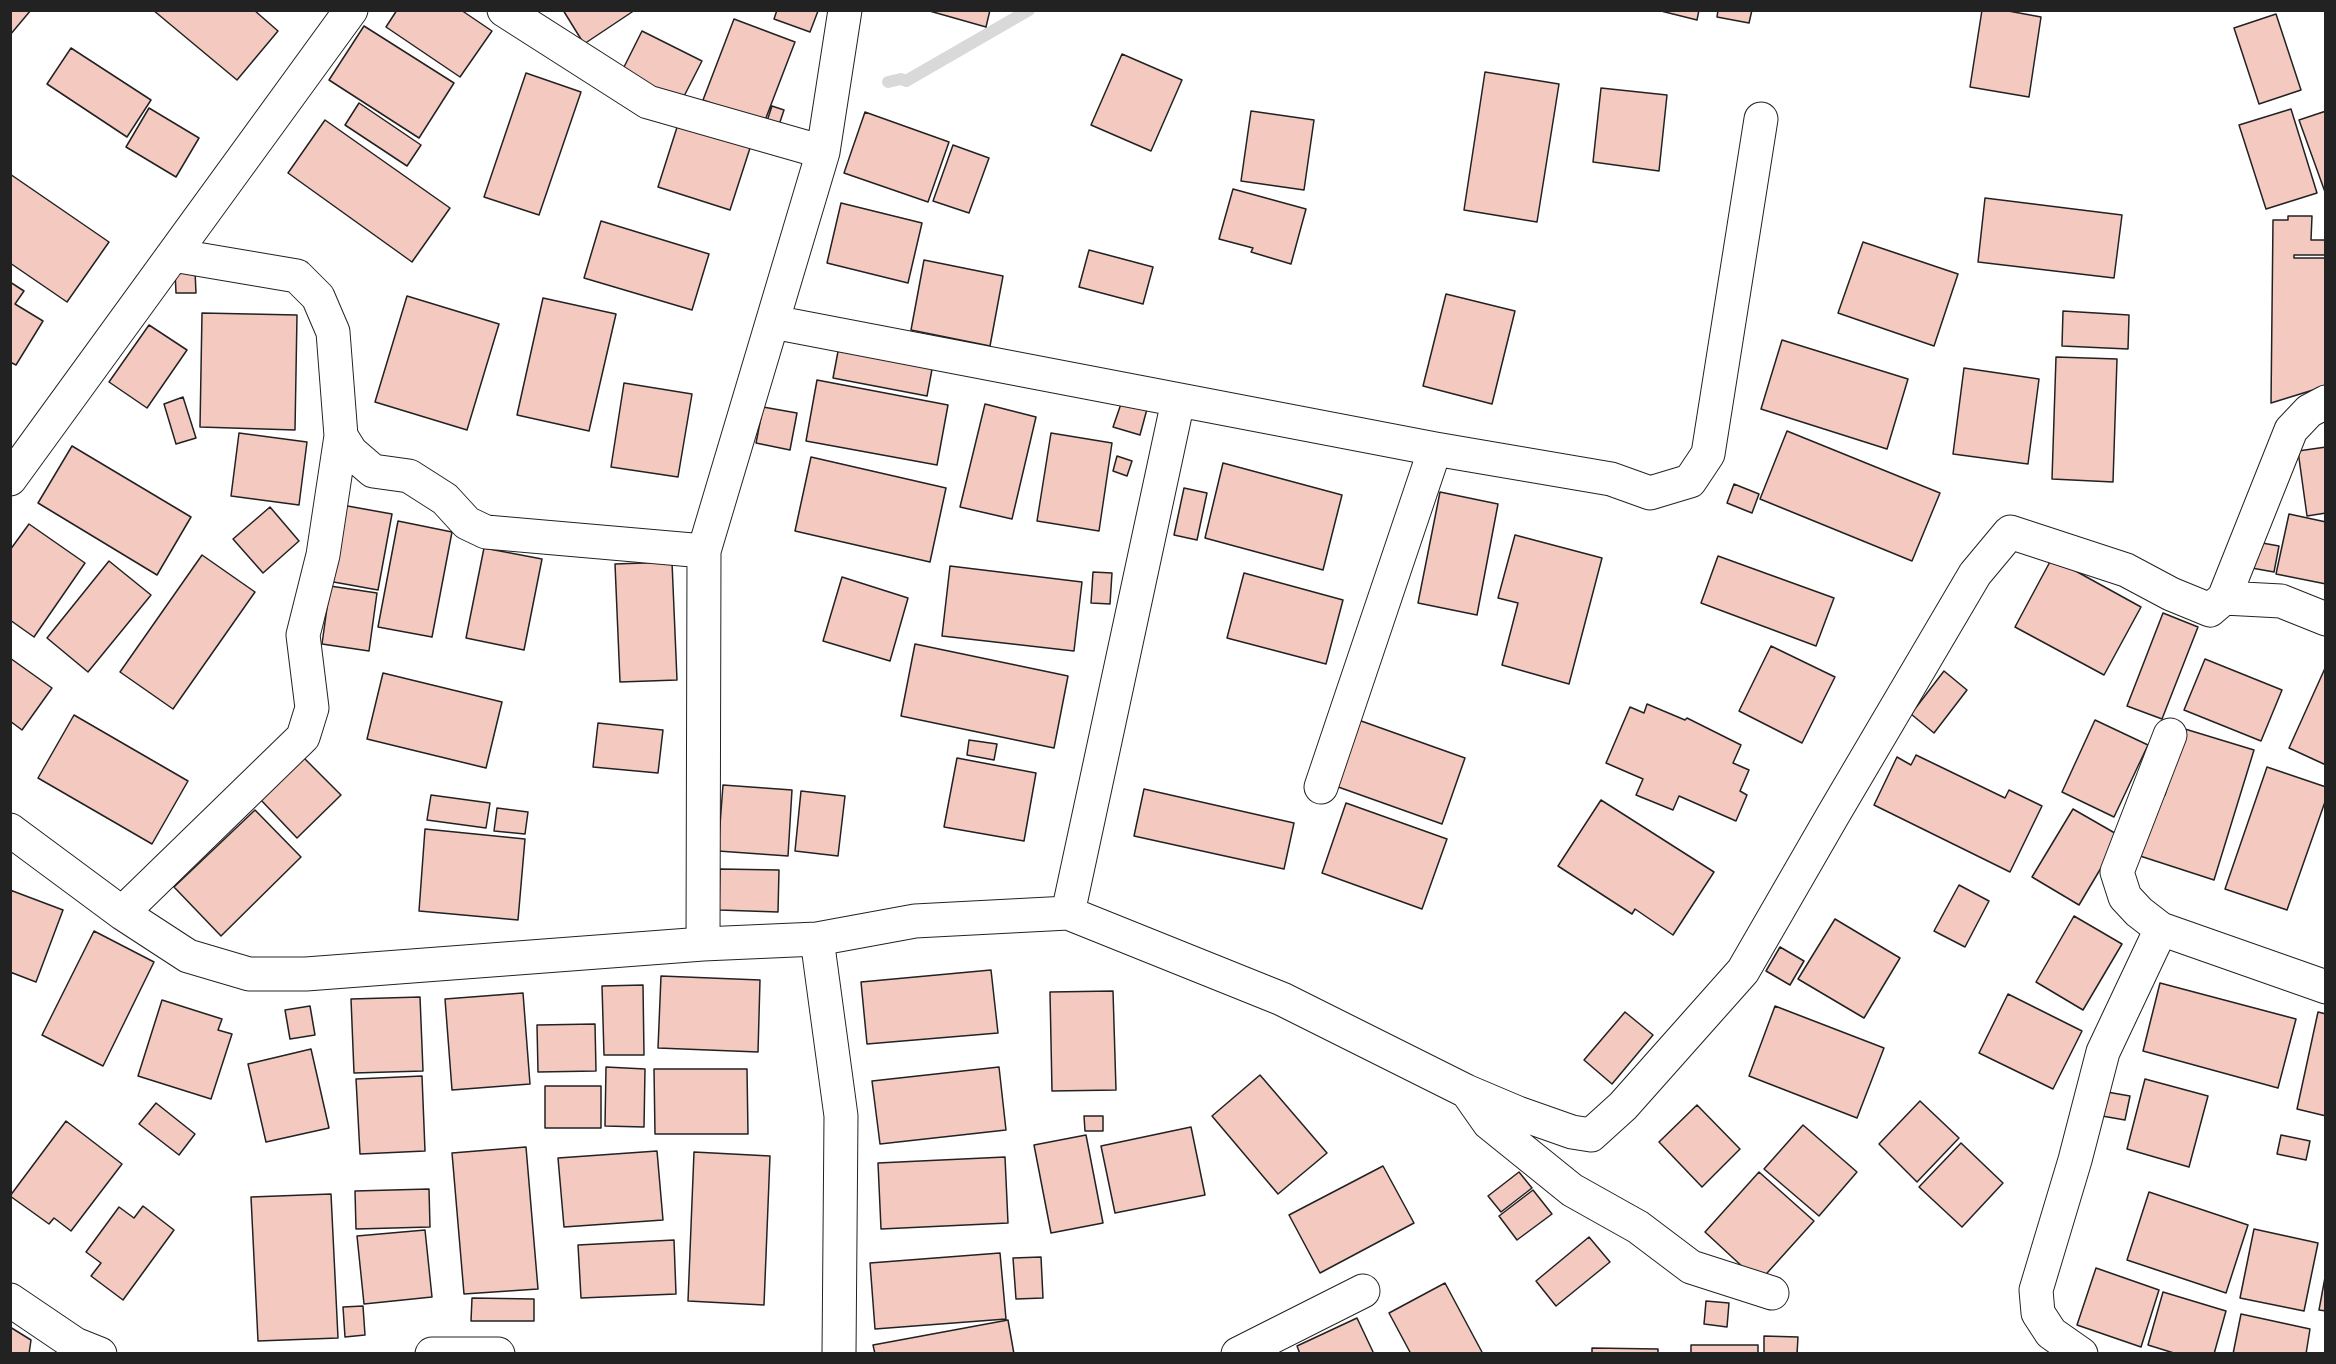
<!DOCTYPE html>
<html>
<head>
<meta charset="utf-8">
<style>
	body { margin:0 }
	#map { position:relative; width:2336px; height:1364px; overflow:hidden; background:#fff; font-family:"DM Sans",sans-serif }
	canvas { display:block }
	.frame { position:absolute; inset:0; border:12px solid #222; pointer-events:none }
</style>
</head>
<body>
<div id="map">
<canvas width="2336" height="1364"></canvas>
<div class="frame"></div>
</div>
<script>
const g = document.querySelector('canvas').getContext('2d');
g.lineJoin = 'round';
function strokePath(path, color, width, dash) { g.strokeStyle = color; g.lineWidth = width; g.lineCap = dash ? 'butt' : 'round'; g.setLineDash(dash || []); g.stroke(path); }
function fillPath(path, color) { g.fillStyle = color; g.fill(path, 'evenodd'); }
strokePath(new Path2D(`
	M888,82L901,79L906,81L1029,10`), '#d9d9d9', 12);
const building = new Path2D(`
	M10,10H31L10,35Z
	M153,10H254L278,31L237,80Z
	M397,10H461L492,31L460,77L386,27Z
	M563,10H635L584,44Z
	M777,10H817L818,11L810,32L774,19Z
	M926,10H990L986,27Z
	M1657,10H1699L1697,20Z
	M1718,10H1752L1749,23L1717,17Z
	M1982,10H2003L2041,17L2029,97L1970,87Z
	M2276,14L2301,90L2259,104L2234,28Z
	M734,19L795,42L764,123L703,100Z
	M364,26L454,83L419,138L329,80Z
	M642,31L702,61L679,106L620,75Z
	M71,48L151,100L127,137L47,84Z
	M1122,54L1182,80L1151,151L1091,125Z
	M1485,72L1559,84L1537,222L1464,210Z
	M526,73L581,92L539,215L484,197Z
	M1601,88L1667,95L1659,171L1593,162Z
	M359,103L421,145L407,166L345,125Z
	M772,106L784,110L778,128L766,124Z
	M149,108L199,138L176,177L126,147Z
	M2291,109L2317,193L2266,209L2239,125Z
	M1251,111L1314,120L1304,190L1241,181Z
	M2326,111V192H2325L2299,120Z
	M865,112L949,142L928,202L844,173Z
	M325,120L450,208L412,262L288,173Z
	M679,121L751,145L730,210L658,187Z
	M953,145L989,158L969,213L933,201Z
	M10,174L109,242L67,302L10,263Z
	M1233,189L1306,209L1291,264L1251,252L1253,248L1219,239Z
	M1985,198L2122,215L2114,278L1978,262Z
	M841,203L922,223L908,283L827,263Z
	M2288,216H2312L2311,240H2326V255H2294V258H2326V386L2271,403L2273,220H2288Z
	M601,221L709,254L692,310L584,278Z
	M1863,242L1958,274L1934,346L1838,313Z
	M1089,250L1153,267L1143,304L1079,287Z
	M924,260L1003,276L990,346L911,330Z
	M175,271H195L196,293H176Z
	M10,282L24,291L15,304L43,321L16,365L10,362Z
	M1446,294L1515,311L1492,404L1423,386Z
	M407,296L499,324L467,430L375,402Z
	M543,298L616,314L589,431L517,415Z
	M2063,311L2129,315L2128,349L2062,346Z
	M202,313L297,315L295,430L200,427Z
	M149,325L187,350L147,408L109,382Z
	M1782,340L1908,379L1887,449L1761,409Z
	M839,346L933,364L927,396L833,378Z
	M2056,357L2117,359L2113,482L2052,479Z
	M1964,368L2039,379L2028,464L1953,454Z
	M817,380L948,405L937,465L806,441Z
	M624,383L692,394L678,477L611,467Z
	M183,397L196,438L176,444L164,404Z
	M1122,401L1147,409L1140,435L1113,427Z
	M985,404L1036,417L1012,519L960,507Z
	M763,407L797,413L790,450L756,443Z
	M1787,431L1940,493L1912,561L1760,499Z
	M239,433L307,442L299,505L231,496Z
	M1051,433L1112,443L1099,531L1037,521Z
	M72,446L191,517L157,575L38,503Z
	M2326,447V513L2307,516L2298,451Z
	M1117,456L1132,461L1127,476L1113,471Z
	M811,457L946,488L930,562L795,531Z
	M1223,463L1342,495L1323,570L1205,538Z
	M1734,484L1759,494L1752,513L1727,503Z
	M1184,488L1207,493L1197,540L1174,535Z
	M1440,492L1498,504L1477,615L1418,603Z
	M342,505L392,514L378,590L328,581Z
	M270,507L299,541L263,573L233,539Z
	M2289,514L2326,522V584L2276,574Z
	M398,521L452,532L432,637L378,627Z
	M29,524L85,563L34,637L10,620V550Z
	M1515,535L1602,558L1569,684L1502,665L1518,603L1498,598Z
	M2251,541L2279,546L2274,572L2246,567Z
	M484,548L542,559L524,650L466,638Z
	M202,555L255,592L173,709L120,672Z
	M1718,556L1834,598L1816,646L1701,603Z
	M2052,558L2141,607L2104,675L2015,627Z
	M109,561L151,595L88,672L47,638Z
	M672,562L677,680L620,682L615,564Z
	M950,566L1082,582L1074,651L942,636Z
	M1093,572L1112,573L1110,604L1091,603Z
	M1244,573L1343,600L1326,664L1227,638Z
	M842,577L908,598L890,661L823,641Z
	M330,586L377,593L369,651L322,644Z
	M2163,613L2198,627L2162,719L2127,706Z
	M915,644L1068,676L1054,748L901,716Z
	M1771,646L1835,677L1802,743L1739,711Z
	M10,658L52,688L22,730L10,721Z
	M2205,659L2282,690L2261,741L2184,710Z
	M2326,666V765L2289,748Z
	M1944,671L1967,690L1934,733L1911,714Z
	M383,673L502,702L486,768L367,739Z
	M1647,704L1685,720L1687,718L1741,745L1733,763L1749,770L1740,791L1747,795L1736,821L1679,796L1673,810L1636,795L1643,779L1606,763L1630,707L1644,713Z
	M74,715L188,781L152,844L38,778Z
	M1350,717L1465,758L1442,824L1327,783Z
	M2095,720L2148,745L2114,817L2062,792Z
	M598,723L663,730L658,773L593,767Z
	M2185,729L2254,750L2214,880L2137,855L2156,792L2165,795Z
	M969,740L997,744L994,760L967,755Z
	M1916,755L2005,798L2009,790L2042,806L2010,872L1874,805L1897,757L1911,765Z
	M303,757L341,795L297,838L260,799Z
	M957,758L1036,773L1024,841L944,827Z
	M2267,767L2326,787V799L2287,910L2225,889Z
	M723,785L792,790L788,856L718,851Z
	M1144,789L1294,823L1284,869L1134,836Z
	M801,791L845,796L838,856L795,851Z
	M431,795L490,803L486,828L427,820Z
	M1601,800L1714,872L1673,935L1635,909L1632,914L1558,866Z
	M1346,803L1447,839L1422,909L1322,873Z
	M497,808L528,812L525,834L494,831Z
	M2073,809L2120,836L2079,905L2032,877Z
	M255,810L301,857L221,936L174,887Z
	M425,829L525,839L518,920L419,911Z
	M720,869L779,870L778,912L719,910Z
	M1959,885L1989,901L1965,947L1934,931Z
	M10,890L63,910L36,982L10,972Z
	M2074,916L2122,944L2083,1010L2036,982Z
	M1835,919L1900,958L1864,1018L1798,979Z
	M94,931L154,962L103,1066L42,1035Z
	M1780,947L1804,961L1790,985L1766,971Z
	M991,970L998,1033L867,1044L861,982Z
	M661,976L760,980L758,1052L658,1048Z
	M2160,983L2296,1019L2278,1088L2143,1051Z
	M643,985L644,1055H604L602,986Z
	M1113,991L1116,1090L1052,1091L1050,992Z
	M523,993L530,1084L452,1090L445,999Z
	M2008,994L2082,1031L2053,1089L1979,1053Z
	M420,997L423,1071L354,1073L351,999Z
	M162,1000L222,1019L218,1030L232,1034L211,1099L138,1076Z
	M310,1006L315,1035L290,1039L285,1010Z
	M1775,1006L1884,1048L1857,1118L1749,1076Z
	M1625,1012L1653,1035L1612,1084L1584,1060Z
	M2318,1012L2326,1014V1116L2297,1109Z
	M595,1024L596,1071L538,1072L537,1025Z
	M311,1049L329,1128L266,1142L248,1064Z
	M606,1067L645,1069L644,1127L605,1126Z
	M999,1067L1006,1130L880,1144L872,1081Z
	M654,1069H747L748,1134H655Z
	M1260,1075L1327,1153L1278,1194L1212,1116Z
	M422,1076L425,1151L360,1154L356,1079Z
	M2145,1079L2208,1096L2189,1167L2127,1149Z
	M545,1086H601V1128H545Z
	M2107,1092L2130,1096L2125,1120L2102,1116Z
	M1920,1101L1959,1138L1917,1182L1879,1144Z
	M156,1103L195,1134L179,1155L139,1124Z
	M1697,1105L1740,1149L1702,1187L1659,1142Z
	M1084,1116H1103V1131H1085Z
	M66,1121L122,1164L71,1231L54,1218L49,1224L10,1196Z
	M1803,1125L1857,1172L1819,1216L1764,1169Z
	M1191,1127L1205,1195L1115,1213L1101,1146Z
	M1086,1135L1103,1223L1051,1233L1034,1145Z
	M2281,1135L2310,1141L2306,1160L2277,1154Z
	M1961,1143L2003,1183L1962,1227L1919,1187Z
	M526,1147L538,1289L464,1294L452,1153Z
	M657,1151L663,1220L564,1227L558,1158Z
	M694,1152L770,1156L764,1305L688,1301Z
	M1005,1157L1008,1223L881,1229L878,1163Z
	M1383,1166L1414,1223L1320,1273L1289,1215Z
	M1519,1172L1532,1188L1501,1212L1488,1196Z
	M1759,1172L1814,1221L1759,1282L1705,1232Z
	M429,1189L430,1227L356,1229L355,1191Z
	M1533,1190L1552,1214L1517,1240L1499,1216Z
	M2149,1192L2248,1225L2226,1293L2127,1260Z
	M331,1194L338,1338L258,1341L251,1197Z
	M143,1206L174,1230L123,1300L91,1276L101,1263L86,1252L119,1207L134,1218Z
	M2254,1229L2318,1243L2304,1311L2240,1298Z
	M425,1230L432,1297L364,1304L357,1236Z
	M1589,1237L1610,1262L1556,1306L1536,1281Z
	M674,1240L676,1294L581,1298L578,1245Z
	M1000,1253L1006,1319L875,1329L870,1263Z
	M1041,1257L1043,1298L1016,1299L1013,1258Z
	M2096,1268L2159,1290L2141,1347L2077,1325Z
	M2326,1272V1311L2319,1310Z
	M1445,1283L1483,1354H1411L1389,1313Z
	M2163,1292L2226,1311L2214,1354H2177L2148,1345Z
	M472,1298L534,1299V1321H471Z
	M1706,1301L1729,1303L1727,1327L1704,1324Z
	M363,1306L365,1335L345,1337L343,1307Z
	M2241,1314L2310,1329L2306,1354H2233Z
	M1357,1318L1374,1354H1300L1297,1346Z
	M1008,1320L1014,1354H875L873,1345Z
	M10,1327L31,1340L29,1354H10Z
	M1764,1336L1798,1337L1797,1354H1764Z
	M1691,1345H1758V1354H1691Z
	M1592,1348L1658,1349V1354H1592Z`);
fillPath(building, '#f3c9c0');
strokePath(building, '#222', 1.5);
const street = new Path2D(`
	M504,10L648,102L823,152
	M773,322L1435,449L1611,479L1650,493L1690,481L1708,454L1761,119
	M341,436L351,452L373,471L409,476L445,499L467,523L486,532L704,551
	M10,479L351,10
	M2224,598L2281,601L2326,619
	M2170,735L2117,872L2125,897L2139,912L2161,929L2326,987
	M1321,787L1435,449
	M10,830L122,913L188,956L249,974H306L703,944L817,939L915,921L1068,913L1282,999L1466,1091L1518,1113L1572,1132L1591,1135L1623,1106L1743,971L1833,815L1975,574L2010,532L2126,570L2171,594L2210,610L2224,598L2291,430L2309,411L2326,402
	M122,913L303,737L312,708L303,635L323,555L341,436L333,332L318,297L297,276L173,255
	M1068,913L1178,401
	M817,939L841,1116L839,1354
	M703,944L704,551L823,152L845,10
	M1468,1093L1489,1123L1572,1190L1638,1227L1691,1267L1772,1293
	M10,1300L75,1344L100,1354
	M432,1354H498
	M1238,1354L1363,1291
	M2081,1354L2051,1333L2038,1313L2036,1290L2075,1160L2103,1052L2161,929`);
strokePath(street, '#222', 35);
strokePath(street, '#fff', 33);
</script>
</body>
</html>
